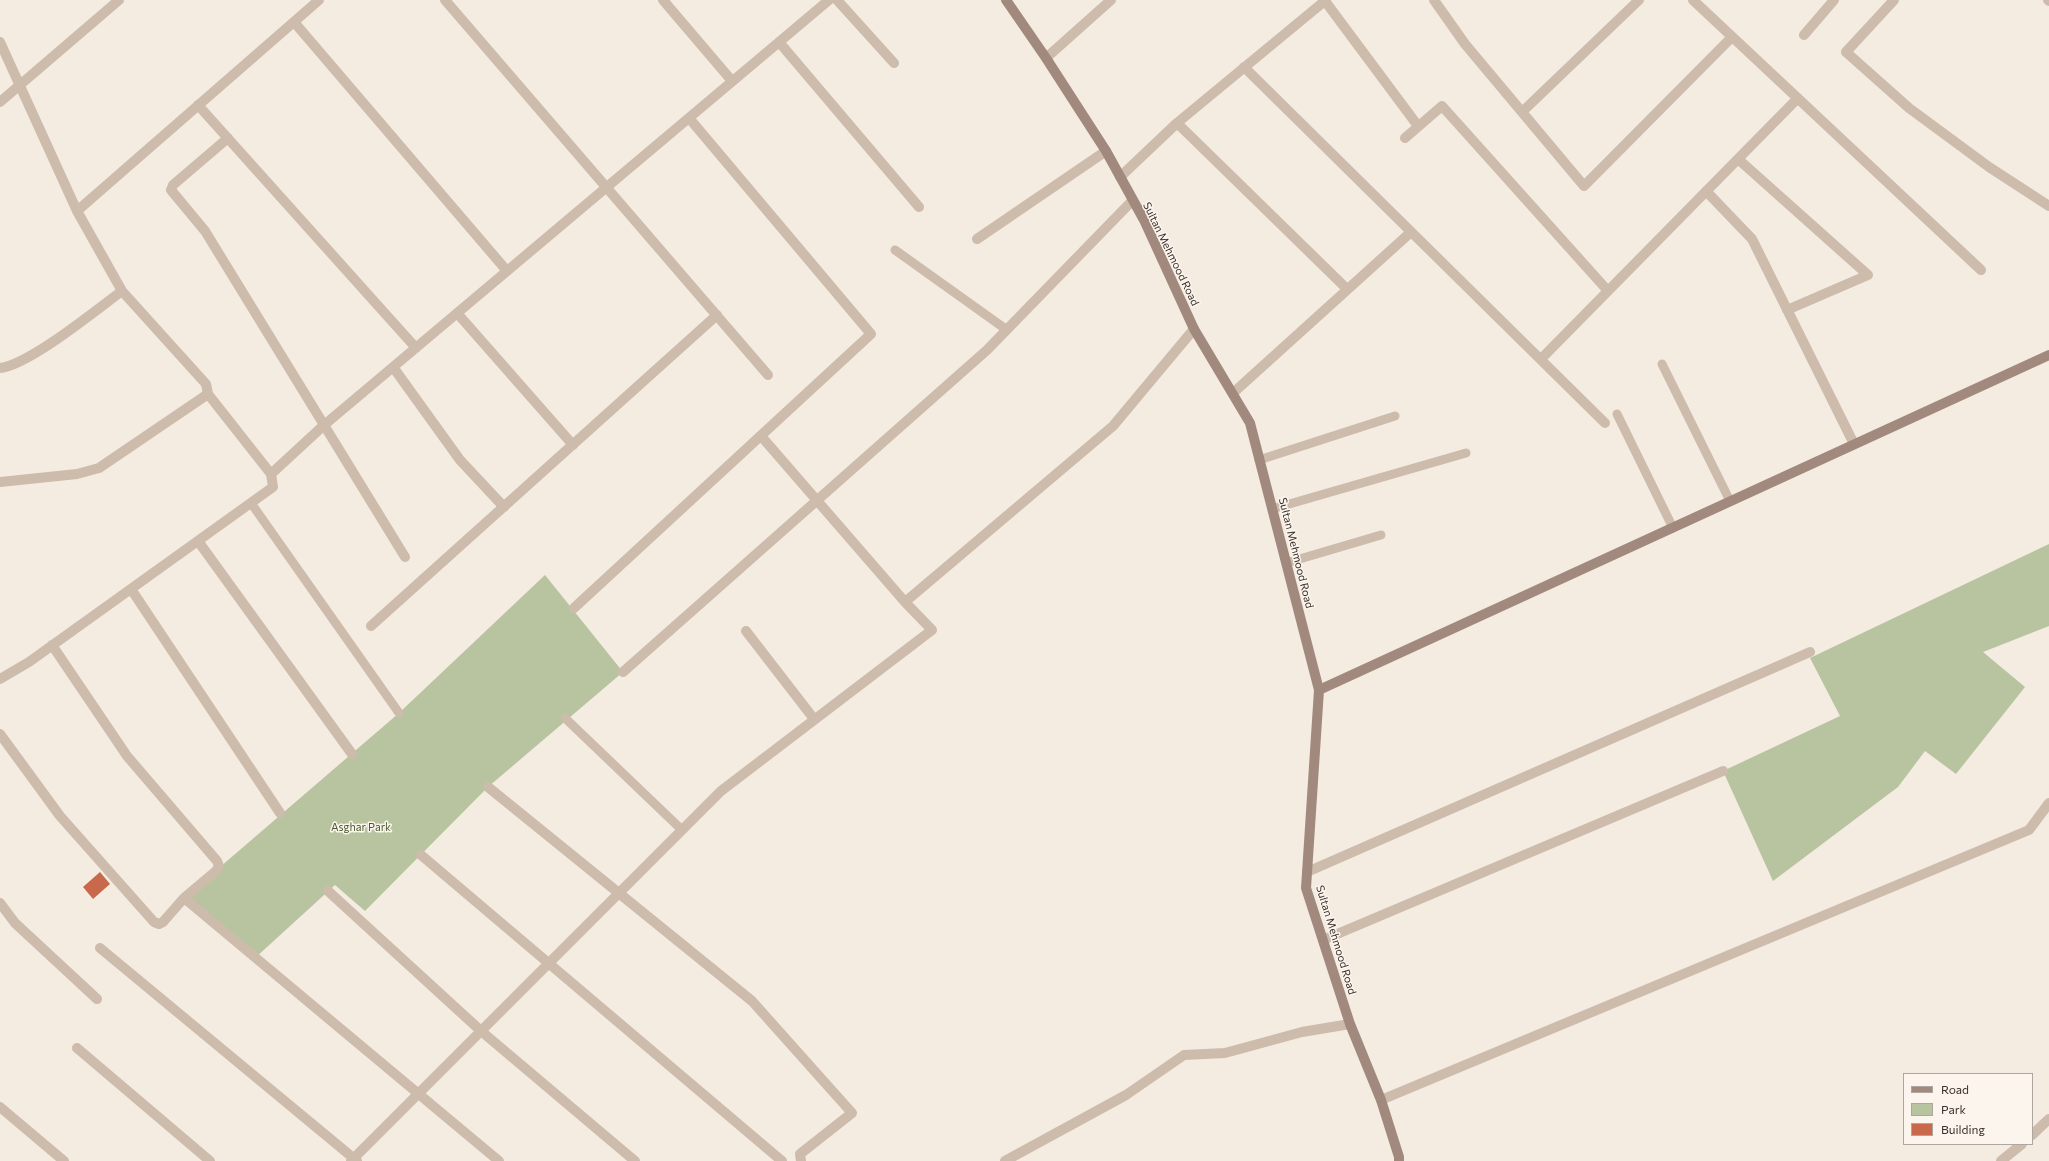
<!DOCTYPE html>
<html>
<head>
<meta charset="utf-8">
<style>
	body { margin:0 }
	#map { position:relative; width:2049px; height:1161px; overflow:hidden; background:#f4ebe1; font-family:Commissioner,sans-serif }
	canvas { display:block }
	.legend { position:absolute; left:1903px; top:1073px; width:130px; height:72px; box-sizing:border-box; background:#fbf5ee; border:1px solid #aea6a0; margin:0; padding:5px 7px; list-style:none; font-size:12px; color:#3b302b }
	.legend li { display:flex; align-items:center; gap:8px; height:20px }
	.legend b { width:20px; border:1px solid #aea6a0 }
</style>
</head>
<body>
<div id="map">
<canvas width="2049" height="1161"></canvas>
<ul class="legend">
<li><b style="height:5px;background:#a18a7d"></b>Road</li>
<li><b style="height:11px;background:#b8c4a0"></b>Park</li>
<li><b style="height:11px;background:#c8694b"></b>Building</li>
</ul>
</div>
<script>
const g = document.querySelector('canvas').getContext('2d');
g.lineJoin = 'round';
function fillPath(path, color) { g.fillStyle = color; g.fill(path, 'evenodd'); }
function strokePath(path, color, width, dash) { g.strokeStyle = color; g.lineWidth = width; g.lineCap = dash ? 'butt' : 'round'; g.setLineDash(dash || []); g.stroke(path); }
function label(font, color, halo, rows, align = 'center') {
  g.font = font + ' Commissioner,sans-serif'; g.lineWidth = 3; g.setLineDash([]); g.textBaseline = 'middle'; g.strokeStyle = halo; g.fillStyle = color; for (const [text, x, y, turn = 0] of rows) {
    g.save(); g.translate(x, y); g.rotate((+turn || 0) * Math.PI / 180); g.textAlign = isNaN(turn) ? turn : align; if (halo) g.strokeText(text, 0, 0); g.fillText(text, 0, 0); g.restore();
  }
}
fillPath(new Path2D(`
	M2049,544V626L1983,652L2025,687L1956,774L1925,751L1898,787L1773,881L1723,771L1840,716L1810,658Z
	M545,575L623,672L488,787L365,911L335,885L255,958L184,898L399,713Z`), '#b8c4a0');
fillPath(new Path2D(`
	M100,872L110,884L93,899L83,887Z`), '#c8694b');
strokePath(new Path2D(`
	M895,250L1007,330
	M1662,364L1730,501
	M1617,414L1673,528
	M1259,460L1395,416
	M251,503L399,713
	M1272,509L1466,453
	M1286,563L1381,535
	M565,718L682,830`), '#cdbbac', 9);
strokePath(new Path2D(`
	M445,0L768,375
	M663,0L732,81
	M837,0L894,63
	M1434,0L1465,44L1584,186L1732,37
	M1693,0L1981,270
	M1894,0L1846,52L1909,108L1989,167L2049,206
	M2048,0L2049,1
	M1325,1L1418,126
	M294,22L507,271
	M1804,35L1834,0
	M0,42L77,211L122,291L206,384L208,394L271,474
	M779,42L919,207
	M1046,58L1111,0
	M1244,67L1605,423
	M0,102L119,0
	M198,105L416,348
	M1522,112L1639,0
	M1177,123L1347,289
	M228,138L173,185L171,190L205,231L405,557
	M1405,138L1442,106L1608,291
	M1738,159L1868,275L1787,310
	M1120,177L1177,123L1326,0
	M1706,191L1752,239L1854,444
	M77,211L319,0
	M977,239L1106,151
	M457,313L573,445
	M1541,359L1798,98
	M393,367L460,460L504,507
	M0,368C29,365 96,310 122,291
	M1233,393L1411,232
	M761,436L905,602
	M0,482L77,474L99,468L208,394
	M198,541L352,754
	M131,589L280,813
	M574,608L871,334L689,118
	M371,626L717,315
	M746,631L814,719
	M52,645L127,756L217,861L219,866L216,871L184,898L499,1161
	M623,672L987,350L1132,201
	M0,679L29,662L273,487L271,474L323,426L829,0
	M0,734L60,816L154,922L159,924L163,922L184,898
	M488,787L752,1001L852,1113L800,1154L801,1161
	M421,855L782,1161
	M1307,872L1810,652
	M328,891L481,1031L635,1161
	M0,903L15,923L97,999
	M1323,940L1723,771
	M100,948L357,1161
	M77,1048L210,1161
	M1381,1100L2029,830L2049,803
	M0,1107L64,1161
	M2032,1135L2049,1119
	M351,1161L721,791L932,630L905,602L1113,426L1194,329
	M1005,1161L1126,1095L1184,1055L1225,1053L1302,1032L1350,1024
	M2001,1161L2022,1144`), '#cdbbac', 10);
strokePath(new Path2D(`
	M1006,0L1046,58L1106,151L1144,220L1194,329L1250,423L1319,690L1306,888L1350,1024L1381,1100L1399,1157V1161
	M1319,690L2049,355`), '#a18a7d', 10);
label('11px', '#3b302b', '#fbf5ee', [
	["Sultan Mehmood Road",1171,254,64],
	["Sultan Mehmood Road",1296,553,76],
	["Sultan Mehmood Road",1336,940,73]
]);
label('11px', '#4a5a2e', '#fbf5ee', [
	["Asghar Park",361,827]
]);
</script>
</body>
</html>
